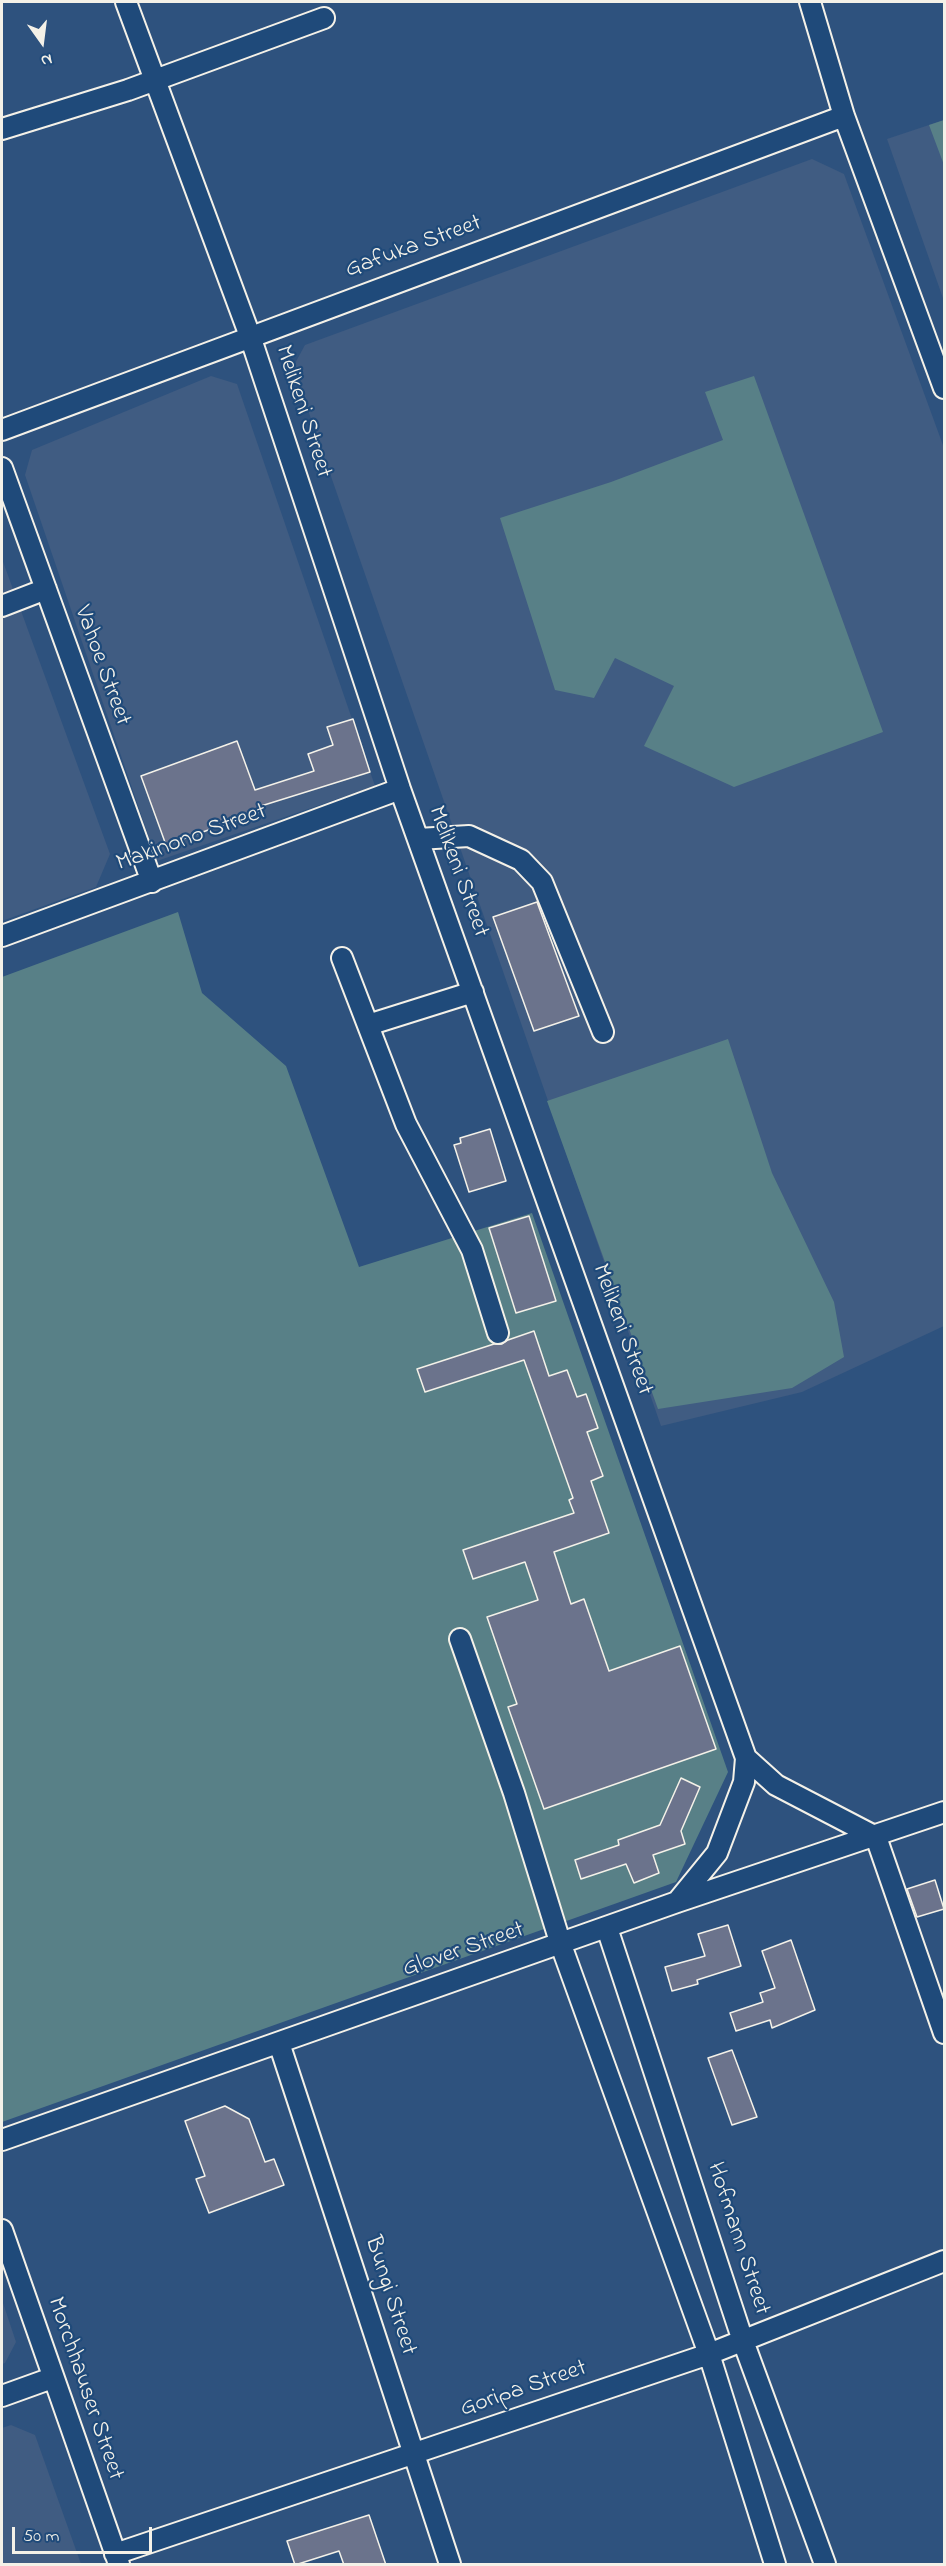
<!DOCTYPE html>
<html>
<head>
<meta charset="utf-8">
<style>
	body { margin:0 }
	#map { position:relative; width:946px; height:2566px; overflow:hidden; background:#2e527e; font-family:"Indie Flower",sans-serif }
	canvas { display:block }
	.frame { position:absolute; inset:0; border:3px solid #f4f1e8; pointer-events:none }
	.north { position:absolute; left:12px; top:12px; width:60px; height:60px; -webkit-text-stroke:4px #1f4a7a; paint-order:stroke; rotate:166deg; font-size:16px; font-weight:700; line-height:24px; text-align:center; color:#f4f1e8 }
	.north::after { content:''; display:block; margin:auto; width:21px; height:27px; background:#f4f1e8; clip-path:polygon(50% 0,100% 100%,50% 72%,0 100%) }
	.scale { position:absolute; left:12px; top:2527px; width:140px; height:27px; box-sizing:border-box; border:3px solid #f4f1e8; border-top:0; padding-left:8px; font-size:18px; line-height:21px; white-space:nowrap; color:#f4f1e8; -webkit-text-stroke:4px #1f4a7a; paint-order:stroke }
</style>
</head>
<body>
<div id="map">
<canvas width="946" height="2566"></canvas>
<div class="frame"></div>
<div class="north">N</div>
<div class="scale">50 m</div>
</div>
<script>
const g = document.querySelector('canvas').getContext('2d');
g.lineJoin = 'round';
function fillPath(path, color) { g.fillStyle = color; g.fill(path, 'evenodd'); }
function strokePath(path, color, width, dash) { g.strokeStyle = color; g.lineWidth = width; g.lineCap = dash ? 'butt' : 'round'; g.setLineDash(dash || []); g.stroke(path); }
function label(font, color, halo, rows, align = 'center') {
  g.font = font + ' "Indie Flower",sans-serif'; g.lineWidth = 4.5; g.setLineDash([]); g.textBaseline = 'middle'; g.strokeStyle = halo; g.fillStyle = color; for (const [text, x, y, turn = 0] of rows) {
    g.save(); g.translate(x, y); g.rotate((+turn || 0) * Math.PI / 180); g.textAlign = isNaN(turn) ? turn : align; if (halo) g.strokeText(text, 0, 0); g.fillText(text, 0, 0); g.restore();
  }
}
fillPath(new Path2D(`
	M944,120V301L887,139Z
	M812,159L844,174L944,448V1326L802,1392L661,1426L293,367L305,345Z
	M211,376L237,384L375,786L157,861L25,475L32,450Z
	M2,559L110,854L96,887L2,921Z
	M2,2300L16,2342L5,2363L2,2364Z
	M11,2425L35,2435L81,2564H2V2428Z`), '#405c82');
fillPath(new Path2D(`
	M944,120V165L929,125Z
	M754,376L883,732L734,787L644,746L674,686L615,658L594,698L555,690L500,518L611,482L723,440L705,392Z
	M178,912L202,993L286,1066L359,1267L532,1213L728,1772L676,1882L2,2122V977Z
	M728,1039L772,1173L834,1302L844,1357L792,1388L658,1409L547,1101Z`), '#588087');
const building = new Path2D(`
	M353,719L370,772L261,806L262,811L166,845L141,776L237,741L255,790L314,771L308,754L333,745L327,727Z
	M537,902L579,1016L534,1031L493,917Z
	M490,1129L506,1181L469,1192L454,1145L461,1143L460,1138Z
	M529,1216L556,1301L516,1313L489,1228Z
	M534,1331L549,1376L567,1370L577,1397L586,1394L598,1428L587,1432L603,1476L591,1481L609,1533L554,1552L571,1604L584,1599L609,1671L680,1646L716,1749L544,1809L508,1707L517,1704L487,1617L538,1600L525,1562L473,1579L463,1550L574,1513L569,1500L573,1498L524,1360L425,1392L417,1369L494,1344H502L508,1340Z
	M681,1778L700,1787L681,1831L685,1844L653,1855L659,1873L634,1883L626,1864L581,1879L575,1860L619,1845L618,1840L660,1825Z
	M935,1880L944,1909L917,1917L907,1889Z
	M728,1925L741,1966L697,1980L698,1984L672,1991L665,1967L705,1956L698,1934Z
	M791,1940L815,2010L772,2028L770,2020L736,2031L730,2013L763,2002L760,1993L775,1988L762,1951Z
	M732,2050L757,2117L732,2125L708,2058Z
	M225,2106L249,2119L265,2162L274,2159L284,2185L209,2213L196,2179L205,2176L185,2121Z
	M369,2515L386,2565H344L339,2551L295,2565L287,2541Z`);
fillPath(building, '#6b738c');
strokePath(building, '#f4f1e8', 1.5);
const minor = new Path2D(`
	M126,2L250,336L400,789L746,1758L744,1782L717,1853L677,1902
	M810,2L844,116L944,388
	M2,129L128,90L324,18
	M2,430L844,116
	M2,468L152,882
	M2,606L46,589
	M418,839L469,836L521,860L542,882L603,1032
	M2,936L400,789
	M342,958L406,1124L472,1250L498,1333
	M368,1025L473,992
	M460,1639L514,1793L561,1945L709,2354L775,2564
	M746,1758L776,1785L876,1837L944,2033
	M607,1928L743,2341L825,2564
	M279,2043L450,2564
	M2,2140L677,1902L944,1812
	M2,2230L119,2564
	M2,2396L52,2378
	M115,2554L709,2354L944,2261`);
strokePath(minor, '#f4f1e8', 24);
strokePath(minor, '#1f4a7a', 20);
label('24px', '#f4f1e8', '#1f4a7a', [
	["Gafuka Street",414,248,-20],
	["Melikeni Street",302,412,72],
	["Vahoe Street",101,666,70],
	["Makinono Street",192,839,-20],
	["Melikeni Street",457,872,70],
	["Melikeni Street",621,1330,70],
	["Glover Street",464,1951,-19],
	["Hofmann Street",737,2239,72],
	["Bungi Street",389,2296,72],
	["Morchhauser Street",84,2389,71],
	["Goripa Street",524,2390,-19]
]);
</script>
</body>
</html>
